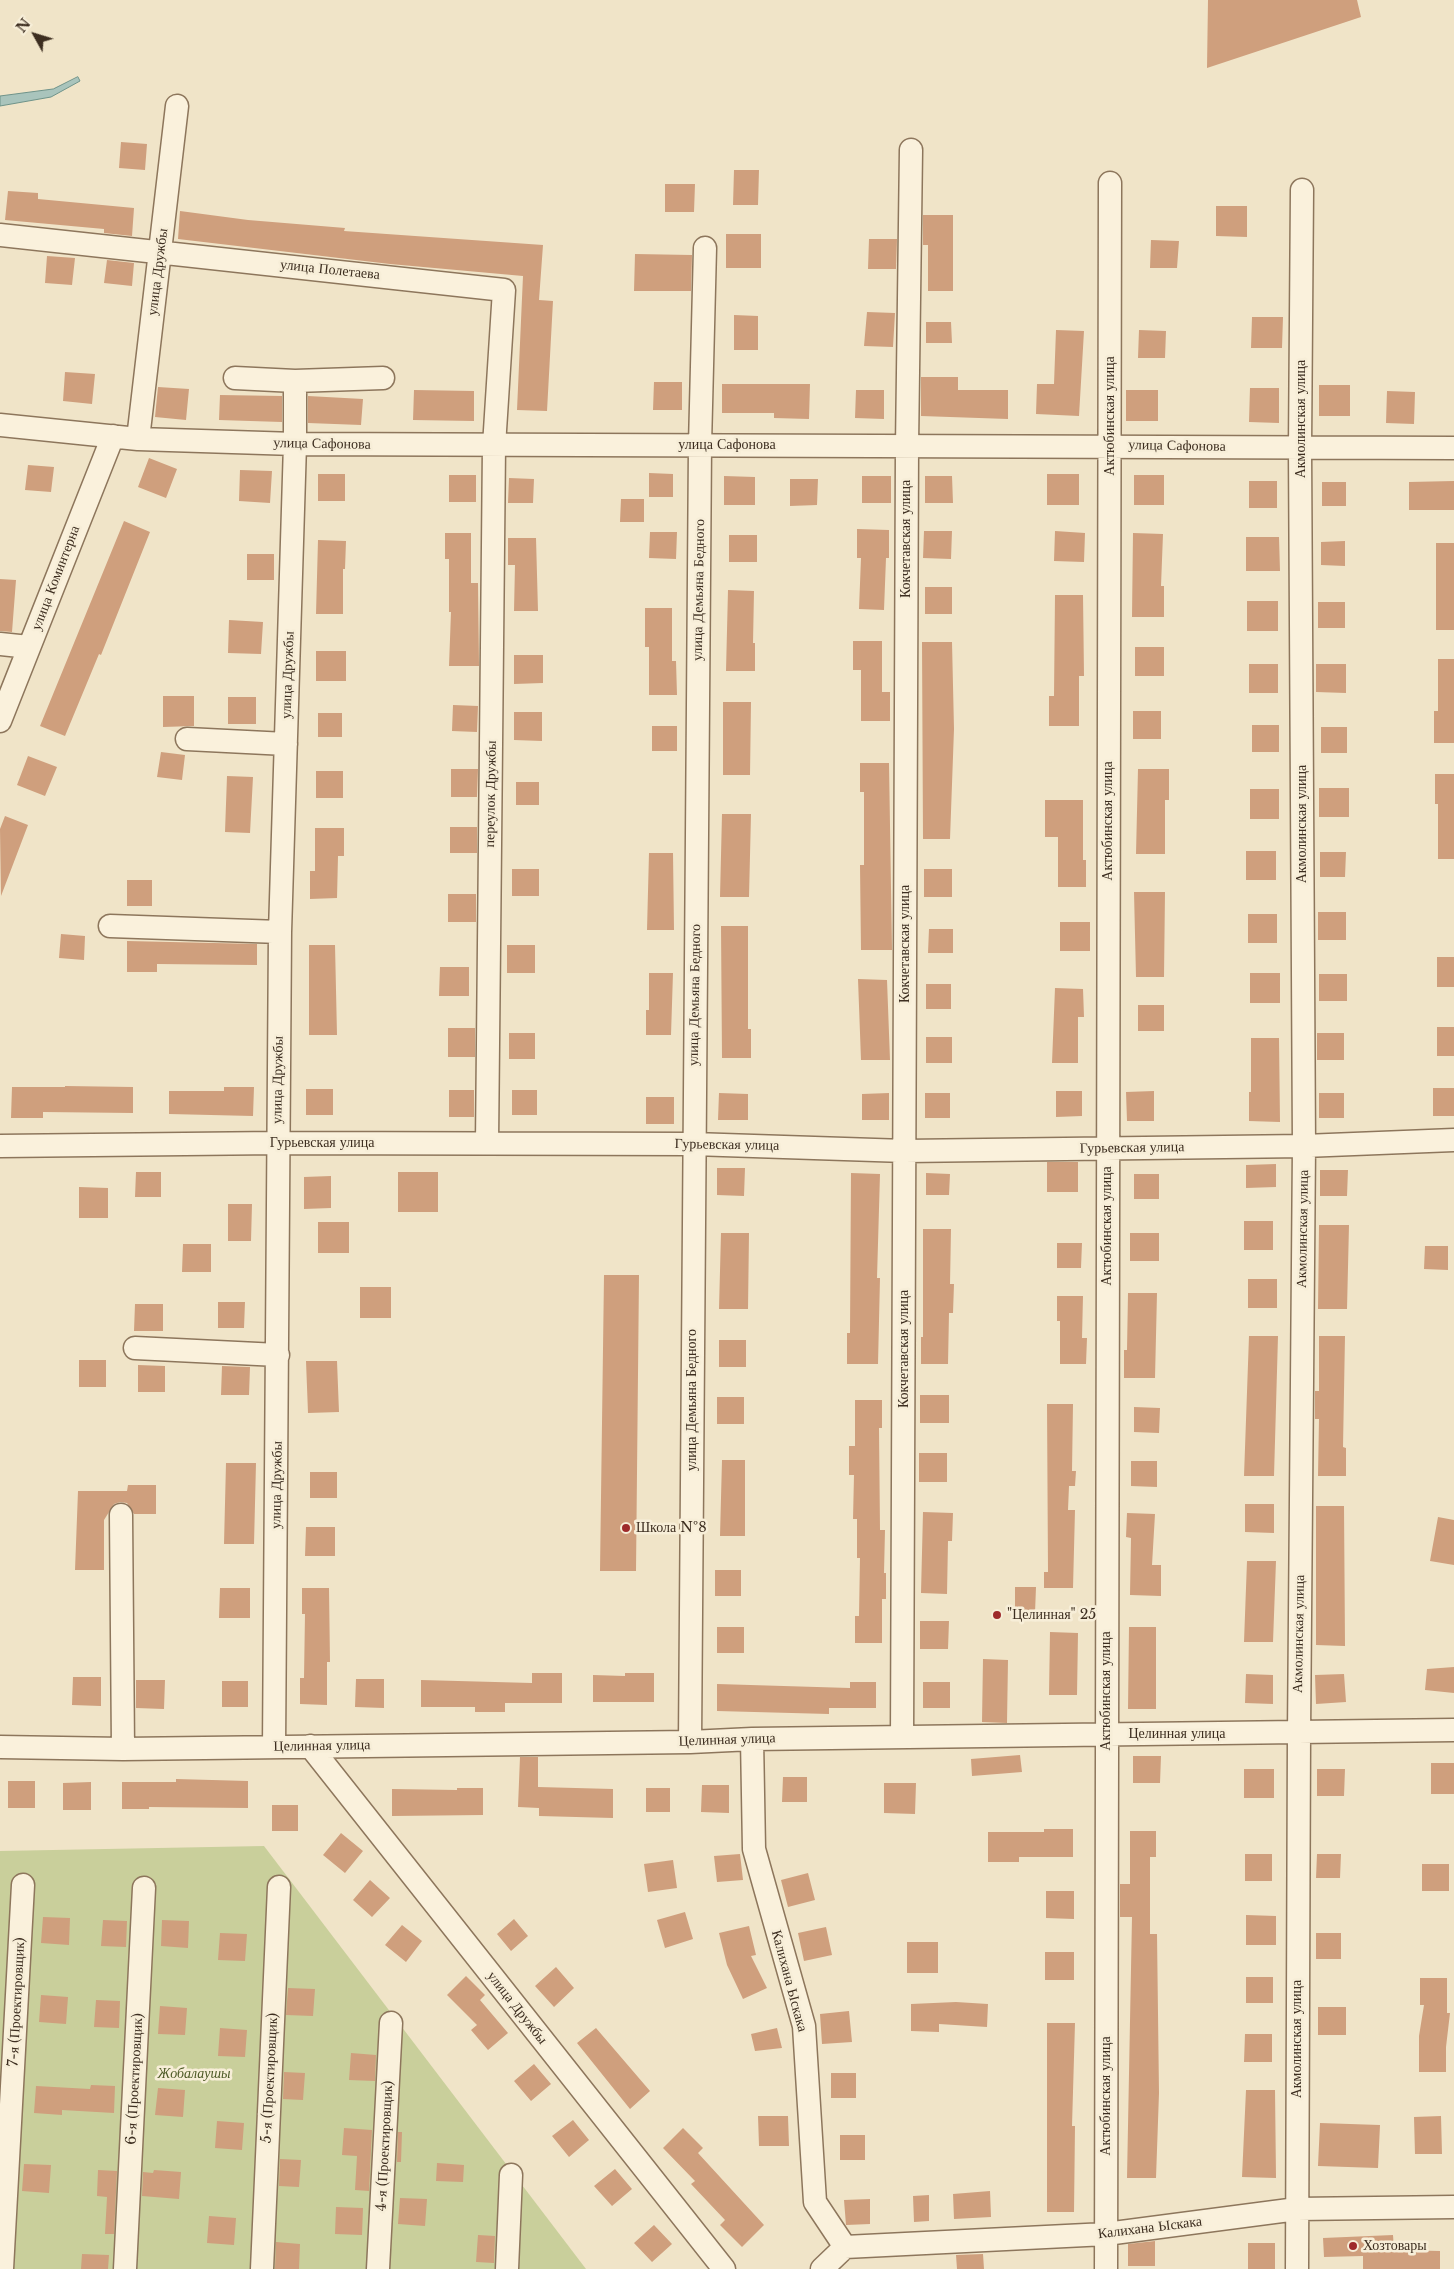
<!DOCTYPE html>
<html>
<head>
<meta charset="utf-8">
<style>
	body { margin:0 }
	#map { position:relative; width:1454px; height:2269px; overflow:hidden; background:#f0e4c8; font-family:"Libre Baskerville",serif }
	canvas { display:block }
	.north { position:absolute; left:10px; top:10px; width:50px; height:50px; -webkit-text-stroke:4px #f7eed8; paint-order:stroke; rotate:309deg; font-size:14px; font-weight:700; line-height:20px; text-align:center; color:#3d2e20 }
	.north::after { content:''; display:block; margin:auto; width:18px; height:22px; background:#3d2e20; clip-path:polygon(50% 0,100% 100%,50% 72%,0 100%) }
</style>
</head>
<body>
<div id="map">
<canvas width="1454" height="2269"></canvas>
<div class="north">N</div>
</div>
<script>
const g = document.querySelector('canvas').getContext('2d');
g.lineJoin = 'round';
function fillPath(path, color) { g.fillStyle = color; g.fill(path, 'evenodd'); }
function strokePath(path, color, width, dash) { g.strokeStyle = color; g.lineWidth = width; g.lineCap = dash ? 'butt' : 'round'; g.setLineDash(dash || []); g.stroke(path); }
function label(font, color, halo, rows, align = 'center') {
  g.font = font + ' "Libre Baskerville",serif'; g.lineWidth = 5; g.setLineDash([]); g.textBaseline = 'middle'; g.strokeStyle = halo; g.fillStyle = color; for (const [text, x, y, turn = 0] of rows) {
    g.save(); g.translate(x, y); g.rotate((+turn || 0) * Math.PI / 180); g.textAlign = isNaN(turn) ? turn : align; if (halo) g.strokeText(text, 0, 0); g.fillText(text, 0, 0); g.restore();
  }
}
fillPath(new Path2D(`
	M264,1846L586,2269H0V1851Z`), '#c9cf9b');
const water = new Path2D(`
	M78,77L80,81L51,97L0,106V96L53,89Z`);
fillPath(water, '#a9c4bc');
strokePath(water, '#6f938a', 1);
fillPath(new Path2D(`
	M1208,0H1357L1361,17L1207,68Z
	M121,142L147,144L145,170L119,168Z
	M734,170H759L758,205H733Z
	M665,184H695L694,212H665Z
	M8,191L38,193V199L134,208L132,236L104,233V229L5,220Z
	M1216,206H1247V237L1216,236Z
	M180,211L248,220L345,228L344,231L543,245L539,300L553,301L547,411L517,410L523,276L390,264L178,239Z
	M923,215H953V291H928V245H923Z
	M726,234H761V268H726Z
	M869,239H897L896,269H868Z
	M1151,240L1179,241L1177,268H1150Z
	M635,254L692,255L691,291H634Z
	M47,256L75,258L72,285L45,283Z
	M107,260L134,263L132,286L104,283Z
	M867,312L895,313L893,347L864,346Z
	M734,315L758,316V350H734Z
	M1252,317H1283L1282,348H1251Z
	M926,322H951L952,343H926Z
	M1056,330L1084,331L1079,416L1036,414L1037,384H1054Z
	M1139,330L1166,331L1165,358H1138Z
	M65,372L95,374L92,404L63,401Z
	M921,377H958V390H1008V419L921,416Z
	M654,382H682V410H653Z
	M722,384H810L809,419L774,418V413H722Z
	M1319,385H1350V416H1319Z
	M158,387L189,389L186,420L155,417Z
	M1250,388H1279V423L1249,422Z
	M414,390L474,391V421L413,420Z
	M856,390H884V419L855,418Z
	M1126,390H1158V421H1126Z
	M1387,391L1415,392L1414,424L1386,423Z
	M220,395L282,396V422L219,420Z
	M308,396L363,399L361,425L308,423Z
	M149,458L177,469L166,498L138,487Z
	M28,465L54,467L51,492L25,490Z
	M240,470L272,471L270,503L239,501Z
	M649,473L673,474V497H649Z
	M318,474H345V501H318Z
	M1047,474H1079V505H1047Z
	M449,475H476V502H449Z
	M1134,475H1164V505H1134Z
	M724,476L755,477V505H724Z
	M862,476H891V503H862Z
	M925,476H952L953,503H925Z
	M509,478L534,479L533,503H508Z
	M790,479H818L817,505L790,506Z
	M1249,481H1277V508H1249Z
	M1454,481V510H1409V482Z
	M1322,482H1346V506H1322Z
	M621,499H644V522H620Z
	M124,521L150,532L101,655L99,654L65,736L40,726Z
	M857,529L889,530V558H886L884,610L859,609L861,558H857Z
	M924,531H952L951,559L923,558Z
	M1055,531L1085,533L1084,562L1054,561Z
	M650,532H677L676,559L649,558Z
	M445,533H471V583H478L479,666H449L451,612H449V559H445Z
	M1133,533L1163,534L1161,586H1164V617H1132Z
	M729,535H757V562H729Z
	M1246,537H1279L1280,571H1246Z
	M508,538H536L538,611H514L515,565H508Z
	M318,540L346,541L345,569H343V614H316Z
	M1345,541V566L1321,565V542Z
	M1436,543H1454V630H1436Z
	M247,554H274V580H247Z
	M0,579L16,580L12,632L0,631Z
	M925,587H952V614H925Z
	M728,590L754,591L753,643H755V671H726Z
	M1055,595H1083L1084,676H1079V726H1049V696H1054Z
	M1247,601H1278V631H1247Z
	M1318,602H1345V628H1318Z
	M645,608H672V661H676L677,695H649V647H645Z
	M229,620L263,622L261,654L228,653Z
	M853,641H882V692H890V721H861V670H853Z
	M922,642H952L954,729L950,839H923Z
	M1135,647H1164V676H1135Z
	M316,651H346V681H316Z
	M514,655H543V683L514,684Z
	M1438,659H1454V743H1434V711H1438Z
	M1249,664H1278V693H1249Z
	M1316,664H1346V693L1316,692Z
	M163,696H194V726L163,727Z
	M228,697H256V724H228Z
	M723,702H751L750,775H723Z
	M453,705L478,706L477,732L452,731Z
	M1133,711H1161V739H1133Z
	M514,712H542V741L514,740Z
	M318,713H342V737H318Z
	M1252,725H1279V752H1252Z
	M652,726H677V751H652Z
	M1321,727H1347V753H1321Z
	M161,752L185,755L182,780L157,777Z
	M28,756L57,767L45,796L17,785Z
	M860,763H889L892,950H861L860,865H864V792H860Z
	M451,769H478L477,797H451Z
	M1138,769H1169V800H1165V854H1136Z
	M316,771H343V798H316Z
	M1435,774H1454V859H1438V804H1435Z
	M227,776L253,777L250,833L225,832Z
	M516,782H539V805H516Z
	M1319,788H1349V817H1319Z
	M1250,789H1279V819H1250Z
	M1045,800H1083V860H1086V887H1058V837H1045Z
	M722,814H751L749,897H720Z
	M5,816L28,825L1,896L0,829Z
	M450,827H477V853H450Z
	M315,828H344V856H338L337,898L310,899V871H315Z
	M1246,851H1276V880H1246Z
	M1320,852H1346L1345,877H1320Z
	M649,853H673L674,930H647Z
	M512,869H539V896H512Z
	M924,869H952V897H924Z
	M127,880H152V906H127Z
	M1134,892H1165L1164,977H1136Z
	M448,894H476V922H448Z
	M1318,912H1346V940H1318Z
	M1248,914H1277V943H1248Z
	M1060,922H1090V951H1060Z
	M721,926H748V1029H751V1058H722Z
	M929,929H953V953H928Z
	M61,934L85,936L84,960L59,958Z
	M127,941L257,944V965L157,964V972H127Z
	M309,945H335L337,1035H309Z
	M507,945H535V973H507Z
	M1437,957H1454V987H1437Z
	M440,967H469V996H439Z
	M649,973H673L671,1035H646V1010H649Z
	M1250,973H1280V1003H1250Z
	M1319,974H1347V1001H1319Z
	M858,979L887,980L890,1060H861Z
	M926,984H951V1009H926Z
	M1055,988L1083,989L1084,1017H1078V1063H1052Z
	M1138,1005H1164V1031H1138Z
	M1437,1027H1454V1056H1437Z
	M448,1028H475V1057H448Z
	M509,1033H535V1059H509Z
	M1317,1033H1344V1060H1317Z
	M926,1037H952V1063H926Z
	M1251,1038H1279L1280,1122L1249,1121V1092H1251Z
	M65,1086L133,1087V1113L43,1112V1118H11L12,1087H65Z
	M224,1087H254L253,1116L169,1114V1091H224Z
	M1433,1088H1454V1116H1433Z
	M306,1089H333V1115H306Z
	M449,1090H474V1117H449Z
	M512,1090H537V1115H512Z
	M1056,1091H1082V1116L1056,1117Z
	M1154,1091V1121H1127L1126,1092Z
	M719,1093L748,1094V1120H718Z
	M889,1093V1120H862V1094Z
	M925,1093H950V1118H925Z
	M1319,1093H1344V1118H1319Z
	M646,1097H674V1124H646Z
	M1047,1162H1078V1192H1047Z
	M1276,1164V1187L1246,1188V1165Z
	M717,1168H745L744,1196L717,1195Z
	M1320,1170H1348L1347,1196H1320Z
	M136,1172H161V1197H135Z
	M398,1172H438V1212H398Z
	M851,1173L880,1174L877,1278H880L878,1364H847V1333H850Z
	M926,1173L950,1174L949,1195H926Z
	M1134,1174H1159V1199H1134Z
	M331,1176V1208L304,1209V1177Z
	M79,1187L108,1188V1218H79Z
	M228,1204H252L251,1241H228Z
	M1244,1221H1273V1250H1244Z
	M318,1222H349V1253H318Z
	M1319,1225H1349L1347,1309H1318Z
	M923,1229H951L950,1284H954L953,1313H949L948,1364H921V1337H923Z
	M721,1233H749L748,1309H719Z
	M1130,1233H1159V1261H1130Z
	M1057,1243H1082L1081,1268H1057Z
	M183,1244H211V1272H182Z
	M1425,1246H1448V1270L1424,1269Z
	M604,1275H639L636,1571H600Z
	M1248,1279H1277V1308H1248Z
	M360,1287H391V1318H360Z
	M1128,1293H1157L1155,1378H1124V1350H1127Z
	M1057,1296H1083L1082,1338H1087L1086,1364H1060V1321H1057Z
	M218,1302H245L244,1328H218Z
	M135,1304H163V1331H134Z
	M1249,1336H1278L1274,1476H1244Z
	M1319,1336H1345L1343,1447L1346,1448V1476H1318L1319,1419H1315V1391H1319Z
	M719,1340H746V1367H719Z
	M79,1360H106V1387H79Z
	M306,1361H337L339,1412L308,1413Z
	M138,1365L165,1366V1392H138Z
	M222,1366L250,1367L249,1395H221Z
	M920,1395H949V1423H920Z
	M717,1397H744V1424H717Z
	M855,1400H882V1428H879L880,1530H885L884,1573H886V1599H882V1643H855V1616H859L860,1558H857V1519H853L854,1475H849V1446H855Z
	M1047,1404H1073L1072,1471H1076L1075,1486H1069L1068,1510H1075L1073,1588H1044V1572H1048Z
	M1134,1407L1160,1408L1159,1433L1134,1432Z
	M919,1453H947V1482H919Z
	M722,1460H745V1536H720Z
	M1131,1461H1157V1487L1131,1486Z
	M226,1463H256L254,1544H224Z
	M310,1472H337V1498H310Z
	M128,1485H156V1514H134L127,1503L120,1502L114,1504L104,1520V1570H75L78,1491H127Z
	M1245,1504H1274V1533L1245,1532Z
	M1316,1506H1344L1345,1646L1316,1645Z
	M923,1512L953,1513L952,1541H948L947,1594L921,1593Z
	M1127,1513L1155,1514L1152,1565H1161V1596L1130,1595L1131,1538L1126,1537Z
	M1438,1517L1454,1520V1565L1430,1561Z
	M306,1527H335V1556H305Z
	M1247,1561H1276L1273,1642H1244Z
	M715,1570H741V1596H715Z
	M1015,1587H1036L1035,1613H1015Z
	M220,1588H250V1618H219Z
	M302,1588H329L330,1662H327V1705L300,1704V1678H304L305,1614H302Z
	M920,1621H949L948,1649H920Z
	M717,1627H744V1653H717Z
	M1129,1627H1156V1709H1128Z
	M1050,1632L1078,1633L1077,1695H1049Z
	M983,1659L1008,1660L1007,1723L982,1722Z
	M1454,1667V1693L1425,1690L1427,1669Z
	M532,1673H562V1703H505V1712H475V1707H421V1680L532,1683Z
	M625,1673H654V1702H593V1675L625,1676Z
	M1246,1674L1273,1675V1704L1245,1703Z
	M1344,1674L1346,1702L1316,1704L1315,1675Z
	M73,1677H101V1706L72,1705Z
	M356,1679H384V1708L355,1707Z
	M136,1680H165L164,1709L136,1708Z
	M222,1681H248V1707H222Z
	M850,1682H876V1708H829V1714L717,1711V1684L850,1688Z
	M923,1682H950V1708H923Z
	M1020,1755L1022,1772L972,1776L971,1759Z
	M1133,1756H1161L1160,1783H1133Z
	M520,1757H538V1787L613,1789V1818L539,1816V1808L518,1807Z
	M1431,1763H1454V1794H1431Z
	M1244,1769H1274V1798H1244Z
	M1317,1769H1345L1344,1796H1317Z
	M783,1777H807V1802H782Z
	M176,1779L248,1781V1808L149,1807V1809H122V1782H176Z
	M8,1781H35V1808H8Z
	M91,1782V1810H63V1783Z
	M884,1783H916L915,1814L884,1813Z
	M702,1785H729V1813L701,1812Z
	M457,1788H483V1815L392,1816V1789L457,1790Z
	M646,1788H670V1812H646Z
	M272,1805H298V1831H272Z
	M1044,1829H1073V1857H1019V1862H988V1832H1044Z
	M1130,1831H1156V1857H1150V1934H1157L1159,2093L1156,2178H1127L1132,1917H1120V1884H1130Z
	M341,1833L363,1851L345,1873L323,1855Z
	M740,1854L743,1880L717,1882L714,1856Z
	M1245,1854H1272V1881H1245Z
	M1317,1854H1341L1340,1878H1316Z
	M673,1860L677,1888L648,1892L644,1864Z
	M1422,1864H1449V1891H1422Z
	M808,1873L815,1900L788,1907L781,1880Z
	M370,1880L390,1898L372,1917L353,1900Z
	M1046,1891H1074V1919L1046,1918Z
	M685,1912L693,1939L665,1948L657,1920Z
	M1246,1915L1276,1916V1945H1246Z
	M43,1917L70,1918L69,1945L41,1943Z
	M514,1919L528,1936L511,1951L497,1934Z
	M103,1920L127,1921L126,1947L101,1946Z
	M162,1920L189,1921L188,1948L161,1946Z
	M402,1925L422,1941L406,1962L385,1945Z
	M749,1926L756,1955L751,1956L767,1988L743,1999L727,1965L719,1933Z
	M826,1927L832,1955L804,1961L798,1933Z
	M220,1933L247,1934L245,1961L218,1960Z
	M1316,1933H1341V1959H1316Z
	M907,1942H938V1973H907Z
	M1045,1952H1074V1980H1045Z
	M556,1967L574,1988L554,2007L535,1986Z
	M466,1976L485,1995L480,2000L508,2033L488,2050L471,2030L477,2025L447,1995Z
	M1246,1977H1273V2003H1246Z
	M1420,1978H1447V2013H1450L1446,2047V2072H1419V2036L1424,2005H1420Z
	M288,1988L315,1989L313,2016L286,2015Z
	M41,1995L68,1997L66,2024L39,2022Z
	M96,2000L120,2001L119,2028L94,2027Z
	M956,2002L988,2004L987,2027L939,2024V2032L911,2031V2004Z
	M160,2006L187,2008L185,2035L158,2034Z
	M1318,2007H1346V2035H1318Z
	M849,2011L852,2042L822,2044L820,2014Z
	M1047,2023H1075L1072,2126H1075L1074,2212H1047Z
	M220,2028L247,2030L245,2057L218,2056Z
	M596,2028L650,2091L630,2109L577,2043Z
	M777,2028L782,2048L755,2051L751,2034Z
	M1245,2034H1272V2062H1244Z
	M351,2053L376,2055L375,2081L349,2080Z
	M534,2064L551,2084L531,2101L514,2081Z
	M284,2072L305,2073L303,2100L283,2099Z
	M831,2073H856V2098H831Z
	M91,2085L115,2086L114,2113L62,2110V2115L34,2113L36,2086L90,2089Z
	M158,2088L185,2090L183,2117L155,2115Z
	M1246,2090H1275L1276,2178L1242,2177Z
	M758,2116H788L789,2146H759Z
	M1441,2116L1442,2154H1415L1414,2117Z
	M573,2120L589,2140L569,2157L552,2136Z
	M217,2121L244,2123L242,2150L215,2148Z
	M1320,2123L1380,2125L1378,2168L1318,2166Z
	M344,2128L372,2130L369,2191L355,2190L357,2156L342,2155Z
	M683,2128L703,2148L698,2153L764,2225L742,2247L720,2225L725,2220L691,2184L695,2181L663,2148Z
	M398,2132H402L401,2162H397Z
	M840,2135H865V2160H840Z
	M280,2159L301,2160L299,2187L279,2186Z
	M437,2163L464,2165L463,2182L436,2181Z
	M24,2164L51,2165L49,2193L22,2191Z
	M615,2169L632,2189L612,2206L594,2186Z
	M98,2170L117,2171L114,2234H105L107,2197L97,2196Z
	M154,2170L181,2172L179,2199L142,2196L143,2172L153,2173Z
	M990,2191L991,2217L954,2219L953,2194Z
	M929,2195V2221L914,2222L913,2196Z
	M400,2198L427,2199L425,2226L398,2224Z
	M870,2199V2224L846,2225L844,2200Z
	M336,2207L363,2208L362,2235L335,2234Z
	M209,2216L236,2218L234,2245L207,2243Z
	M654,2225L672,2244L652,2262L634,2243Z
	M478,2235L495,2236L494,2263L476,2262Z
	M1393,2235L1394,2250L1440,2251V2269H1363V2256L1324,2257L1323,2238Z
	M1155,2241V2266H1128V2244Z
	M276,2242L300,2244L299,2269H275Z
	M1248,2243H1275V2269H1248Z
	M82,2254L109,2255L108,2269H81Z
	M983,2254L984,2269H957L956,2255Z`), '#cf9f7d');
const minor = new Path2D(`
	M0,235L504,290L494,446L487,1143
	M235,378L295,381V444L280,932L274,1747
	M295,381L383,378
	M0,425L138,439L295,444L1454,448
	M138,439L177,106
	M0,644L29,647
	M0,721L113,436
	M187,739L286,744
	M110,926L280,932
	M0,1146L277,1143L693,1144L905,1151L1304,1146L1454,1140
	M135,1348L278,1355
	M121,1515L123,1749
	M902,1737L907,446L911,150
	M752,1739L754,1849L804,2026L815,2202L845,2247
	M690,1742L700,445L705,248
	M310,1746L724,2269
	M0,1747L123,1749L690,1742L752,1739L1454,1730
	M2,2269L23,1885
	M125,2269L144,1888
	M262,2269L279,1887
	M378,2269L391,2023
	M507,2269L511,2175
	M822,2269L845,2247L1106,2234L1297,2209L1454,2207
	M1106,2269L1110,183
	M1297,2269L1299,1734L1304,1146L1300,448L1302,190`);
strokePath(minor, '#8d765c', 25);
strokePath(minor, '#faf1dc', 22);
for (const [x, y, r, color] of [
	[626,1528,5,"#9e2a2b"],
	[997,1615,5,"#9e2a2b"],
	[1353,2246,5,"#9e2a2b"]
]) { const dot = new Path2D(); dot.arc(x, y, r, 0, 2 * Math.PI); g.fillStyle = color; g.fill(dot); strokePath(dot, '#f7eed8', 2); }
label('14px', '#3d2e20', '#f7eed8', [
	["улица Полетаева",330,270,6],
	["улица Дружбы",158,272,-83],
	["Актюбинская улица",1110,416,-90],
	["Акмолинская улица",1301,419,-90],
	["улица Сафонова",322,444,1],
	["улица Сафонова",727,445],
	["улица Сафонова",1177,446,1],
	["Кокчетавская улица",906,539,-90],
	["улица Коминтерна",56,578,-69],
	["улица Демьяна Бедного",699,590,-89],
	["улица Дружбы",288,675,-88],
	["переулок Дружбы",491,794,-89],
	["Актюбинская улица",1108,821,-90],
	["Акмолинская улица",1302,824,-90],
	["Кокчетавская улица",905,944,-90],
	["улица Демьяна Бедного",695,995,-89],
	["улица Дружбы",278,1080,-89],
	["Гурьевская улица",322,1143],
	["Гурьевская улица",727,1145,1],
	["Гурьевская улица",1132,1148,-1],
	["Актюбинская улица",1107,1226,-90],
	["Акмолинская улица",1303,1229,-89],
	["Кокчетавская улица",904,1349,-90],
	["улица Демьяна Бедного",692,1400,-90],
	["улица Дружбы",277,1485,-89],
	["Акмолинская улица",1299,1634,-89],
	["Актюбинская улица",1106,1691,-90],
	["Целинная улица",1177,1734],
	["Целинная улица",727,1740,-2],
	["Целинная улица",322,1746,-1],
	["Калихана Ыскака",789,1981,75],
	["7-я (Проектировщик)",17,2002,-87],
	["улица Дружбы",517,2008,52],
	["Акмолинская улица",1297,2039,-90],
	["5-я (Проектировщик)",270,2078,-87],
	["6-я (Проектировщик)",135,2079,-87],
	["Актюбинская улица",1106,2096,-90],
	["4-я (Проектировщик)",385,2146,-87],
	["Калихана Ыскака",1150,2228,-7]
]);
label('14px', '#3d2e20', '#f7eed8', [
	["Школа №8",636,1528],
	["\"Целинная\" 25",1007,1615],
	["Хозтовары",1363,2246]
], 'left');
label('italic 14px', '#4d5a26', '#f7eed8', [
	["Жобалаушы",194,2074]
]);
</script>
</body>
</html>
